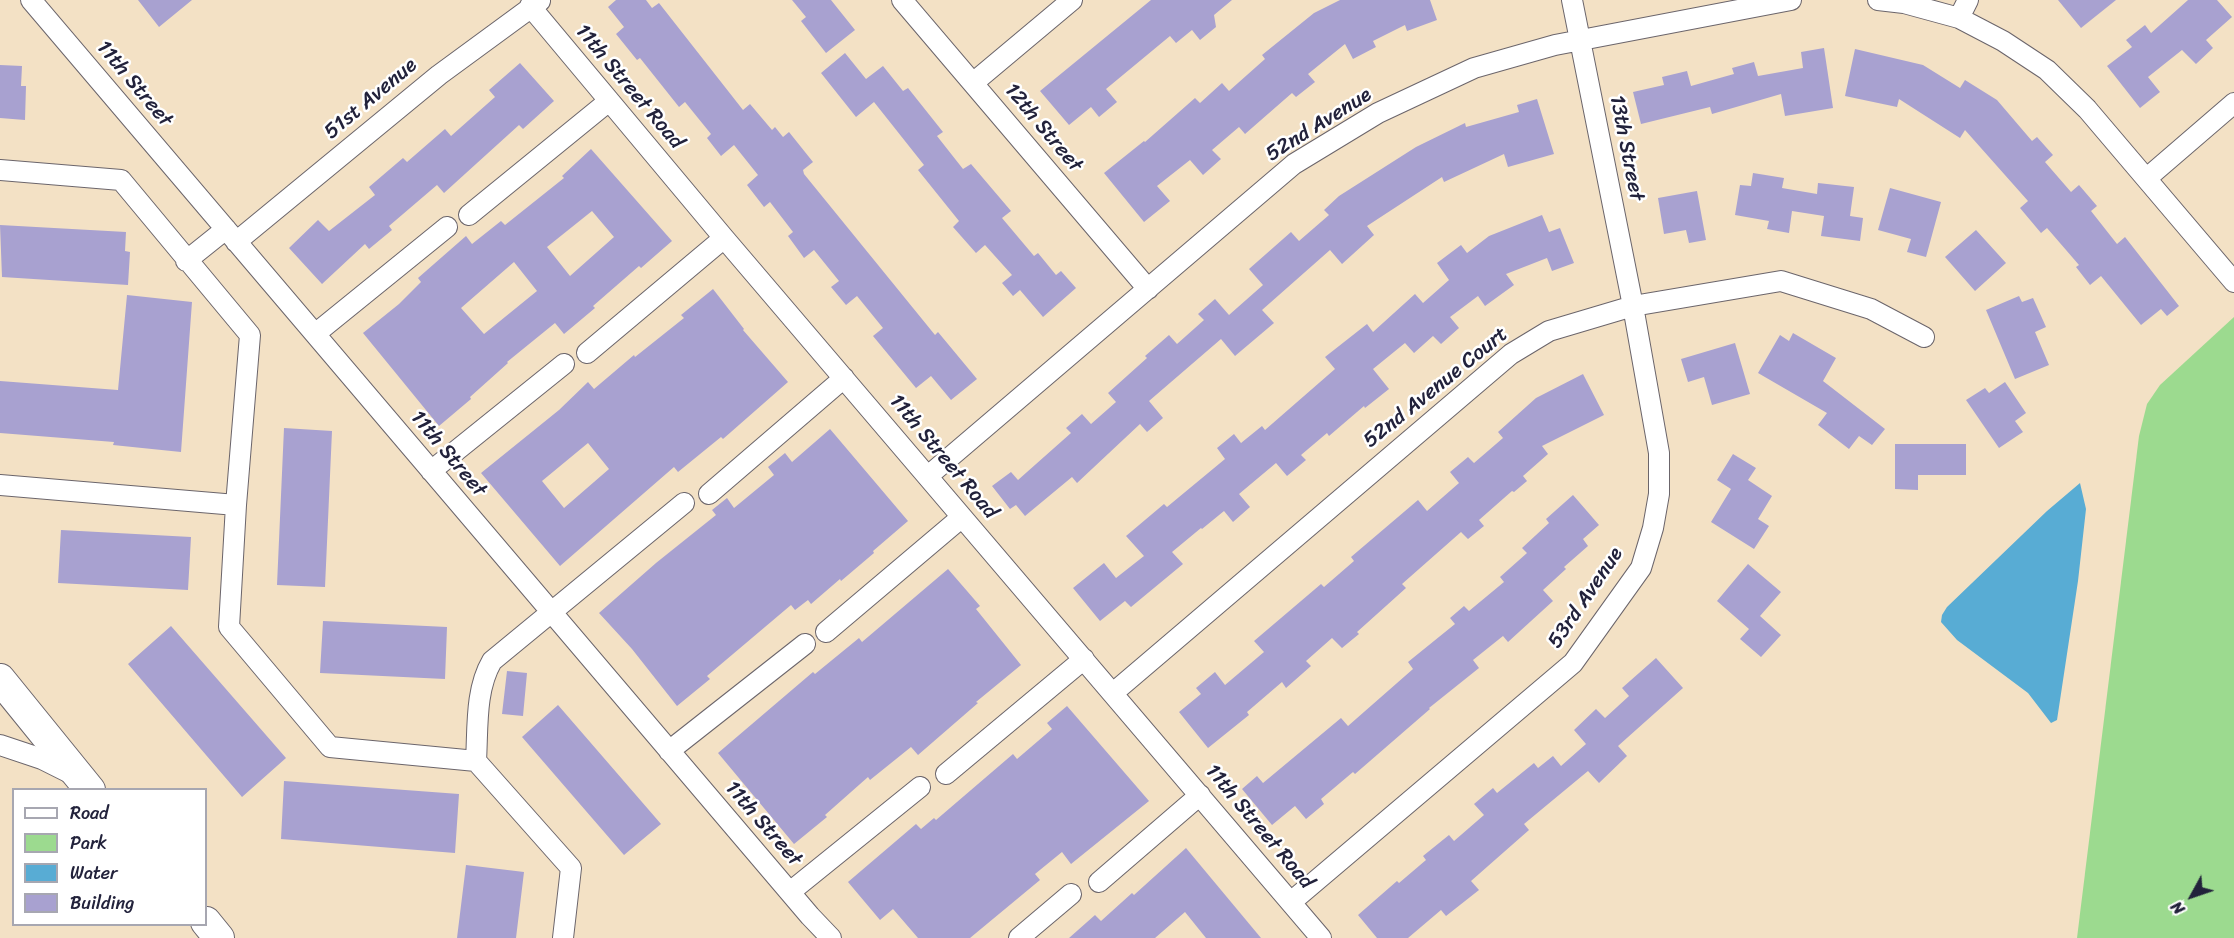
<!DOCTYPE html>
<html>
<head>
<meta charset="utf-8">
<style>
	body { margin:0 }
	#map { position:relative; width:2234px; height:938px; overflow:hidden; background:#f3e1c5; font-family:Sriracha,sans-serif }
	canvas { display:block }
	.legend { position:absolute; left:12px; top:788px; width:195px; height:138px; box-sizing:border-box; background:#fff; border:2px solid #a7a7b1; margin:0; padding:8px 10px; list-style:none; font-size:18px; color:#22223b }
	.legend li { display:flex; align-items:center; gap:12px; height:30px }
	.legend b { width:30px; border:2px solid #a7a7b1 }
	.north { position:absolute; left:2162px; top:866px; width:60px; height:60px; -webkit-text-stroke:4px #fff; paint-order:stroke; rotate:230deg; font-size:16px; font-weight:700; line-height:24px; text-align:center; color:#22223b }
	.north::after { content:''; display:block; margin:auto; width:21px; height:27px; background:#22223b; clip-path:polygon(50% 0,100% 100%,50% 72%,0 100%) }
</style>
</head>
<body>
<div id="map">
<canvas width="2234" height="938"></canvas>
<ul class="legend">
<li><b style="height:8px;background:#fff"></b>Road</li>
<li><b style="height:16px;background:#9cda8f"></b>Park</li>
<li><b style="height:16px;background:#58acd4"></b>Water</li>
<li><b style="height:16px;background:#a8a1d0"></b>Building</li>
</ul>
<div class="north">N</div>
</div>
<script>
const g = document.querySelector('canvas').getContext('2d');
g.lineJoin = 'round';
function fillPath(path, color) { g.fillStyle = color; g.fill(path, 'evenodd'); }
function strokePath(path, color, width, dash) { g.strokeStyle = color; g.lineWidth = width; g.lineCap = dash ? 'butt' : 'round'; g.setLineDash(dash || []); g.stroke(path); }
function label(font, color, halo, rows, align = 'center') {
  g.font = font + ' Sriracha,sans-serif'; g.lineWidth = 5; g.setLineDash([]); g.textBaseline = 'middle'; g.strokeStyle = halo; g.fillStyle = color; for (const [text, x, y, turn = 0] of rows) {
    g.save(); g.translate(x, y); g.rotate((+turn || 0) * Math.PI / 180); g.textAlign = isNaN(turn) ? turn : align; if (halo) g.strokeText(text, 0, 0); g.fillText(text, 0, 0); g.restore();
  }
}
fillPath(new Path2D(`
	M2234,317V938H2077L2139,436L2147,404L2160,385Z`), '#9cda8f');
fillPath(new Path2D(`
	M2080,483L2086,509L2078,581L2057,720L2051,723L2028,693L1957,640L1941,622L1942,615L1947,607L2047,511Z`), '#58acd4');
fillPath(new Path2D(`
	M138,0H192L159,27Z
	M616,0H646L652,8L659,3L743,110L750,104L772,130L775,127L783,137L789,132L813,162L803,170L804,174L935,335L938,332L977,379L951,400L931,376L916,388L873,336L883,328L857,296L846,305L831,287L839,281L814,250L804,258L788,236L793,232L770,202L764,207L747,185L758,175L734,145L721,156L707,138L711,134L685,102L679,107L640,58L637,60L616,34L624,27L608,7Z
	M792,0H831L855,30L826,53L801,21L806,17Z
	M1151,0H1232L1214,15L1216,27L1200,40L1192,30L1176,43L1170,36L1106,89L1117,102L1099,117L1091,107L1069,125L1040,91Z
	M1340,0H1430L1437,20L1407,31L1405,25L1373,41L1376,47L1353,59L1345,44L1308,74L1315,82L1296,97L1292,93L1245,134L1239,127L1212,150L1221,159L1203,175L1190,160L1157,186L1170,201L1144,222L1104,173L1144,141L1145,142L1195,98L1200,103L1222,83L1229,91L1265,59L1262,55L1314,13Z
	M2058,0H2116L2081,28Z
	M2188,0H2217L2232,17L2206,40L2213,48L2196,64L2182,50L2148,77L2160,92L2140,108L2107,66L2132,47L2126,40L2145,25L2151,33Z
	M1824,48L1833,108L1785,116L1781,94L1712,114L1710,107L1641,124L1633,92L1664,85L1662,77L1687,71L1691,86L1734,74L1732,68L1754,62L1758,76L1803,68L1801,52Z
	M1855,49L1923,65L1960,88L1965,80L1997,100L2032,141L2037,137L2053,155L2045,162L2071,192L2079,185L2097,206L2091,211L2117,244L2125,237L2179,306L2167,316L2161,309L2141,325L2101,276L2090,285L2076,267L2079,265L2047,228L2041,233L2020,208L2028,201L1965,130L1960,138L1899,99L1897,107L1845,96Z
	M845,53L866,79L883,66L903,91L908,88L943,132L937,136L963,169L971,164L1011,211L1002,218L1034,256L1038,253L1056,275L1061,271L1076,288L1043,317L1020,290L1013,296L1002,283L1012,275L985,245L976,253L953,227L959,221L918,170L924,165L874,102L856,117L821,73Z
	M520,63L554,101L523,129L519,125L444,193L437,185L389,226L392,230L369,249L365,244L322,284L289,248L318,220L329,231L375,195L369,187L403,158L407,162L445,129L451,136L495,97L489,90Z
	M0,65L22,66L21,86H26L25,120L0,118Z
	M1537,99L1554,154L1508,167L1504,154L1444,182L1442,177L1367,226L1374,235L1342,264L1330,250L1262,310L1274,323L1235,356L1221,339L1149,401L1163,418L1147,432L1140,424L1077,483L1072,477L1025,516L1016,505L1010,509L992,486L1011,472L1018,480L1071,433L1066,428L1082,414L1091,424L1116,402L1108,393L1147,358L1145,356L1169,335L1177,344L1204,320L1198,314L1215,299L1229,315L1263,285L1249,269L1291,232L1299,241L1329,215L1324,210L1339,196L1416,147L1465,123L1466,127L1519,112L1517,105Z
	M591,149L672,241L641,268L639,266L593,306L595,308L564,334L555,323L507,362L508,363L470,397L471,399L439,426L363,333L399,304L421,282L418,278L466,236L472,244L501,221L505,225L564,178L562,176ZM592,211L614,237L570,276L547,247ZM514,262L537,291L484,334L461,308Z
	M1753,173L1784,178L1782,188L1817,194L1818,183L1854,187L1850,216L1863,218L1860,241L1821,236L1824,216L1792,211L1789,233L1767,229L1769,221L1735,215L1740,185L1751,186Z
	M1890,188L1941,202L1926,257L1907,252L1911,239L1878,230Z
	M1697,191L1706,240L1689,243L1686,230L1664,234L1658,198Z
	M1542,215L1549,232L1560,228L1574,263L1552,271L1547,258L1506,274L1514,285L1485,306L1478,296L1450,317L1459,328L1441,344L1433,336L1414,353L1405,343L1373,369L1389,389L1365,408L1364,406L1329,436L1327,433L1301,455L1306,460L1287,476L1276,463L1239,494L1250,507L1233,522L1224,511L1202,529L1201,528L1172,552L1183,564L1131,607L1125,601L1100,621L1073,588L1104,563L1116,578L1144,556L1126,536L1164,504L1167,507L1225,459L1217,448L1234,434L1241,443L1262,426L1265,430L1335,369L1325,357L1367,324L1373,332L1415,294L1423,303L1449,280L1437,263L1461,245L1467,253L1489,236Z
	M0,225L126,232L125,251L130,252L128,285L2,277Z
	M1976,230L2006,263L1975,291L1945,257Z
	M713,289L744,329L743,330L788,382L723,439L721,437L678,472L674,467L560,566L481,473L559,410L588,382L594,389L634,355L635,357L684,318L681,315ZM588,443L609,469L564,508L542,481Z
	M127,295L192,302L181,452L113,445L114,442L0,433V381L118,390Z
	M2019,296L2022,302L2033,298L2046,327L2035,332L2049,365L2015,379L1986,310Z
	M1793,333L1836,358L1823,381L1885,429L1872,445L1859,436L1849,449L1818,425L1827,413L1758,373L1780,335L1789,341Z
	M1735,343L1750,394L1712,405L1704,377L1688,382L1681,359Z
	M1583,374L1604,415L1542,446L1548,454L1523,476L1527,481L1514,492L1512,491L1479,520L1484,526L1468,539L1461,532L1402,584L1406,588L1357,632L1359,634L1342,648L1332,638L1306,661L1311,666L1286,688L1282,682L1247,712L1249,715L1208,748L1179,712L1201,694L1196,688L1215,672L1225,685L1264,652L1254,641L1321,584L1324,587L1354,561L1351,557L1418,500L1427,511L1459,483L1450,472L1468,457L1474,463L1503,438L1498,432L1536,398Z
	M2005,382L2026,413L2015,421L2023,432L1999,448L1966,400L1985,388L1989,393Z
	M284,428L332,431L325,587L277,585Z
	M830,429L908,521L873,551L874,553L841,581L840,579L811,604L808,600L795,610L791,605L707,676L710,679L677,706L632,649L599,613L656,563L716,515L712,510L727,498L734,508L774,475L768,467L785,453L792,462Z
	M1895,444H1966V475H1918V490L1895,489Z
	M1733,454L1756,468L1748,480L1772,496L1758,519L1769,526L1754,549L1711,522L1731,489L1717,480Z
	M1573,495L1599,525L1583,539L1588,546L1564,567L1566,569L1543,590L1553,601L1508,642L1503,636L1473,660L1479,668L1429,708L1430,709L1355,774L1353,772L1321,799L1324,804L1306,819L1295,806L1272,825L1242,789L1257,776L1263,783L1341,718L1348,726L1413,669L1408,662L1455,624L1450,618L1464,606L1469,611L1504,582L1500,577L1527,553L1522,548L1549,523L1546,519Z
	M61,530L191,537L188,590L58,583Z
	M1748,564L1781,592L1760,616L1781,635L1761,657L1740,639L1749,629L1717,601Z
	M948,569L980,606L976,609L1021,665L976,702L978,703L918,755L911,747L870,780L868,777L825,815L827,817L794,844L718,753L813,672L815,674L859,638L862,642Z
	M323,621L447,627L445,679L320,673Z
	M171,626L286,758L242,797L128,664Z
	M1656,658L1683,688L1618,746L1627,756L1599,783L1588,771L1524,824L1529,830L1471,881L1479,890L1446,916L1441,910L1408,938H1377L1358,915L1397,881L1399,883L1426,860L1423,856L1449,835L1454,841L1484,815L1474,804L1493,788L1497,793L1534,763L1538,768L1553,756L1561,766L1586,744L1574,730L1596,709L1605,718L1629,696L1622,688Z
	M507,671L527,673L523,716L502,714Z
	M558,705L661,824L624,855L522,737Z
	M1067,706L1149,801L1071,864L1062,852L1035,874L1040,880L970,938H918L893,909L880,920L848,882L916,824L921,829L934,818L936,820L1013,754L1017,759L1052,729L1047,723Z
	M284,781L459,794L455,853L281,839Z
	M1186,848L1261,938H1206L1185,912L1155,938H1069L1095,915L1101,921L1132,893L1134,895Z
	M466,865L524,872L516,938H457Z`), '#a8a1d0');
const street = new Path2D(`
	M31,0L810,916L831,938
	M902,0L1148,289
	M1878,0L1904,3L1959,18L2003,41L2047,70L2087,109L2234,282
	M530,6L724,238L1321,938
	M1959,18L1968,0
	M973,83L1072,0
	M0,170L121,180L250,335L236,505L229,627L330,747L476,761L571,868L563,938
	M2147,178L2234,103
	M469,215L609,101
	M236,242L439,75L540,1
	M186,261L226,229
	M315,334L447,227
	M587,353L724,238
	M431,471L564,364
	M928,476L1294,164L1378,113L1474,68L1555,45L1791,0
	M0,485L236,505
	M709,494L844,378
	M826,632L962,517
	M1113,693L1511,354L1549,331L1633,306L1781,281L1871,309L1924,337
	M0,745L42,759L72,774
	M669,751L805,644
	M476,761C478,728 475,690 492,661L684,503
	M946,774L1084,659
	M1099,882L1200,795
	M790,892L920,787
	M1291,902L1573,663L1641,568L1653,528L1659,494V453L1633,306L1572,0
	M1019,938L1071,894`);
const primary = new Path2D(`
	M0,679L90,790
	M206,922L219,938`);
strokePath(street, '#6b656b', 22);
strokePath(primary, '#6b656b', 32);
strokePath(street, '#fff', 20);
strokePath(primary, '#fff', 30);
label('21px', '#22223b', '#fff', [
	["11th Street",134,84,50],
	["11th Street Road",629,87,50],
	["51st Avenue",371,99,-40],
	["52nd Avenue",1319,125,-32],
	["12th Street",1043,128,50],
	["13th Street",1626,148,79],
	["52nd Avenue Court",1436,388,-39],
	["11th Street",448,454,50],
	["11th Street Road",943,457,50],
	["53rd Avenue",1586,598,-56],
	["11th Street",763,824,49],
	["11th Street Road",1259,827,50]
]);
</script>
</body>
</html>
